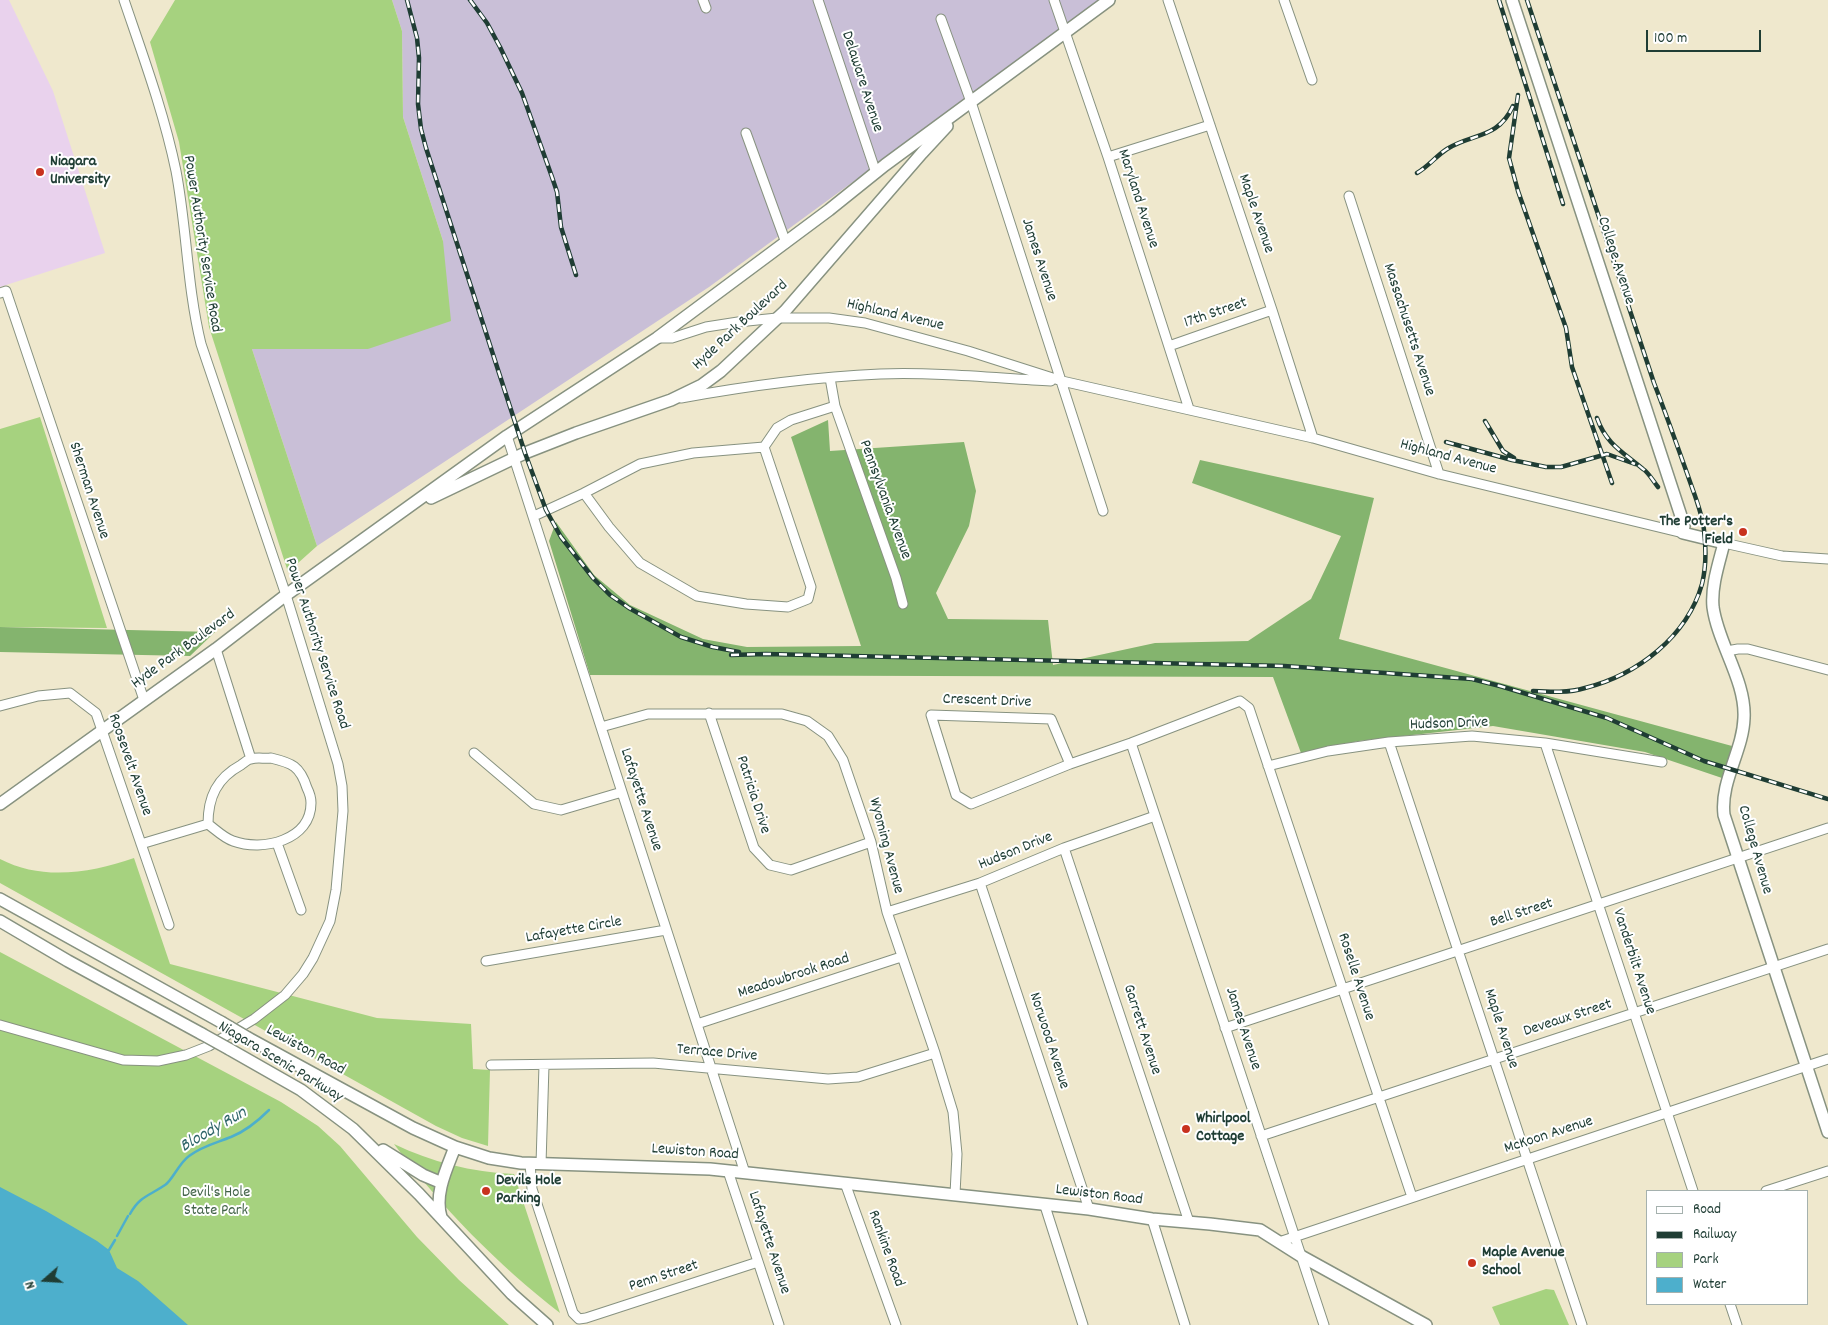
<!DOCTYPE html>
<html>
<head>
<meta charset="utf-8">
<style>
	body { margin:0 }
	#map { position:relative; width:1828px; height:1325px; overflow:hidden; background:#efe8cd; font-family:Dekko,sans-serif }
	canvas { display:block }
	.legend { position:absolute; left:1646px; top:1190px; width:162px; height:115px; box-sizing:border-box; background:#fff; border:1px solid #a5b1ae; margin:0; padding:6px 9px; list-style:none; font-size:15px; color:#1f3d34 }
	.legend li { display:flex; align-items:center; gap:10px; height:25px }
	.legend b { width:25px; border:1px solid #a5b1ae }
	.north { position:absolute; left:20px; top:1255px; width:50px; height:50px; -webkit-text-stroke:4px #fff; paint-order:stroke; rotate:251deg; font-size:14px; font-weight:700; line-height:20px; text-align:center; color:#1f3d34 }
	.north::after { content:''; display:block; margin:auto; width:18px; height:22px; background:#1f3d34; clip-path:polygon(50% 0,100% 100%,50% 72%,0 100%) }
	.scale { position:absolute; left:1646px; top:30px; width:115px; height:22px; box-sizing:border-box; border:2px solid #1f3d34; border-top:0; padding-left:6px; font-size:15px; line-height:18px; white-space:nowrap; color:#1f3d34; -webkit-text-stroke:4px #fff; paint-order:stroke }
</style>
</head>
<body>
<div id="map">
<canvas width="1828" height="1325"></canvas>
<ul class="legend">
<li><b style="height:6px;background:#fff"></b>Road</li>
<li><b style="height:6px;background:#1f3d34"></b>Railway</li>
<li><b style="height:14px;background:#a6d27f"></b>Park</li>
<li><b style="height:14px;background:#4dafcc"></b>Water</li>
</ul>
<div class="north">N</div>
<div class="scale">100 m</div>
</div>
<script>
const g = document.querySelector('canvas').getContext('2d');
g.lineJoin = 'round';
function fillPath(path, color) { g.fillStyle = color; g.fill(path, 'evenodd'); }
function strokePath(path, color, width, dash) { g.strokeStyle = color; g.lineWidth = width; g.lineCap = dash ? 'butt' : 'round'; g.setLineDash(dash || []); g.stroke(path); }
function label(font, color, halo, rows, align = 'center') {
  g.font = font + ' Dekko,sans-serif'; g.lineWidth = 4; g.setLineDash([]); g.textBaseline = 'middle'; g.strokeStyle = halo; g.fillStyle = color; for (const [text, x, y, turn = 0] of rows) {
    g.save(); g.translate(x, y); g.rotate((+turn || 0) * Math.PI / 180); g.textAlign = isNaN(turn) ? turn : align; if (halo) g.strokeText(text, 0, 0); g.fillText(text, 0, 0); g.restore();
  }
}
fillPath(new Path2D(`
	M0,0H9L53,91L105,253L0,287Z`), '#e9d2ed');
fillPath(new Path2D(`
	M392,0H1102L709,287L317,546L252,349H368L443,241L403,117L402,31Z`), '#c9bfd7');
fillPath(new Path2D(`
	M175,0H392L402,31L403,117L443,241L451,321L368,349H252L317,546L288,572L209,327L179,142L150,42Z
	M40,417L107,628L0,627V429Z
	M134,858L170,964L377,1018L471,1024L473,1069L490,1070L488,1146L462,1138L436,1126L0,883V859C42,881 91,873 134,858Z
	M0,952L281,1102L318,1126L340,1146L417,1237L459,1280L509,1325H172L0,1188Z
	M394,1144C432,1162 471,1172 514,1174L560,1313C497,1264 442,1208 394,1144Z
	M1546,1289L1554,1290L1569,1325H1500L1492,1307Z`), '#a6d27f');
fillPath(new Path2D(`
	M828,420L830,451L964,442L976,491L969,526L936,593L948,619L1048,620L1053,665L1155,643L1248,641L1311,599L1341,536L1192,483L1200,460L1374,498L1339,639L1732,746L1722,778L1645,752L1493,726L1359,741L1301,753L1273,677L590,675L549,541L556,522L594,575L630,605L703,639L747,647L861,646L791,437Z
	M0,627L215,632L190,656L0,652Z`), '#84b46e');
fillPath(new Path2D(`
	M0,1187L46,1211L97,1241L109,1250L117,1268L138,1281L188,1325H0Z`), '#4dafcc');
strokePath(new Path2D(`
	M130,1214C140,1196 149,1196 165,1185C172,1181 179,1163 189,1156C202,1146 216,1143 231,1137C246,1131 258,1121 269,1110
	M117,1236L128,1216
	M109,1250L115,1240`), '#4dafcc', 2.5);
const minor = new Path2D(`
	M703,0L706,8
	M818,0L876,173
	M1054,0L1108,157L1189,409
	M1168,0L1272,310L1313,438
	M1284,0L1312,80
	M941,19L971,102L1103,511
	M746,133L786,243
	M1108,157L1210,125
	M1349,196L1439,474
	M0,293L6,291L144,700
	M657,338H672L706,327L738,322L777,318H829L865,323L968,351L1062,381L1313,438L1439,474L1683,533
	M1169,346L1272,310
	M681,398C747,386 813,377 880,374C936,372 995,378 1051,381
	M835,406L896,578L903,604
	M507,436L745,1173
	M584,493L640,464L693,453L764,447L777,428L791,420L835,406L830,378
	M534,516L584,493L609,527L640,563L697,596L746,604L788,607L808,599L811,587L764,447
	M1724,543L1782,556L1828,559
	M216,649L251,759
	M1727,651L1738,649H1748L1828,670
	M0,706L38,696L70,693L96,713L169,925
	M709,713L754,848L770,865L791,870L871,842
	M931,715L1051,719L1070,764L971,804L956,795Z
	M601,727L648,714H782L807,721L828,736L843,760L871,842L887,912L935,1053L953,1112L957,1154L955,1194
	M1389,742L1582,1325
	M1131,743L1324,1325
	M1545,743L1693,1191
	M474,753L534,804L561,810L622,792
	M271,758C292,763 300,766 307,788C309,792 311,798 311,803C311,840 263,852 233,841C224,838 216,830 208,824C208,797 217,778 241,765C244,763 248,759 251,759C257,757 265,759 271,758Z
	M1070,764L1131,743L1240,701L1249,708L1412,1197
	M1268,766L1328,751L1389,742L1472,736L1545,743L1662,762
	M277,843L301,910
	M141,844L208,824
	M1064,848L1189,1222
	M980,883L1089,1209
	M887,912L980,883L1064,848L1155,816
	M486,961L666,930
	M697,1024L901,957
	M0,1025L123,1060L158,1061L186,1055L209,1046L254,1019L285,995L303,974L313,958L330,921L336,890L343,811L342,786L338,764L286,595L201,344C187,287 187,229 176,171C164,113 143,56 124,0
	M1225,1028L1828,828
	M491,1065L653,1063L828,1079L858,1077L935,1053
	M1261,1136L1828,949
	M530,1163L532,1189L573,1313L579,1319L586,1318L758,1262
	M541,1164L544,1065
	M728,1171L779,1325
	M845,1183L896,1325
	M1766,1191L1828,1171
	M1045,1206L1083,1325
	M1152,1219L1185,1325
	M1279,1242L1828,1059
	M1730,1304L1737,1325`);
const major = new Path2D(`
	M1512,0L1681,516L1684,526L1683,533L1724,543C1719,563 1711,586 1713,607C1718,644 1746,681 1744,718C1743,751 1720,781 1724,815L1828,1132
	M431,498L525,453L576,433L671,400L702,385L721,371L785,311L922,153L947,126
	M0,804L216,649L286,595L507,436L657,338L829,210L885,165L1109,0
	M0,899L221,1022
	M0,921L68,961L202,1034
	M248,1038L413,1128L455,1147L489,1158L521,1163L710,1169L1089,1209L1152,1219L1210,1224L1260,1230L1301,1256L1426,1325
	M229,1049L301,1090L353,1129L419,1194L512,1294L547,1325
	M383,1150L423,1175L442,1183
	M441,1217C434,1194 447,1168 455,1147`);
strokePath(minor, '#879280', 11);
strokePath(major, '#879280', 14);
strokePath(minor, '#fff', 9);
strokePath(major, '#fff', 11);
const rail = new Path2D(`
	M407,0L417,38L419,58L418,104L421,129L426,148L525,453L546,510L561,537L593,578L610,595L629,608L681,637L713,647L739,652
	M470,0L487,23L500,47L522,93L552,177L557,192L561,227L576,275
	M1499,0L1563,204
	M1527,0L1654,383C1666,414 1677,445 1688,476C1694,494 1702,512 1704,530C1706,547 1706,568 1702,584C1687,637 1637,675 1585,688C1569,693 1550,692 1533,691
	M1518,95L1509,158L1518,191L1566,328L1572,367L1612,483
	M1417,173C1428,167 1436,156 1447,149C1473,133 1498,139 1513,106
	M1597,418C1606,444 1623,452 1643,469C1649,473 1653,481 1658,487
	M1485,421L1503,451L1514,458
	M1446,442L1512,460L1546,467H1561L1607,454L1635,464
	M731,655L766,654L1284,666L1472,679L1500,686L1607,718L1704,761L1828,799`);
strokePath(rail, '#1f3d34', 4.5);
strokePath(rail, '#fff', 2.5, [8]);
const majorBridge = new Path2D(`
	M221,1022L248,1038
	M202,1034L229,1049`);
strokePath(majorBridge, '#879280', 14, []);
strokePath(majorBridge, '#fff', 11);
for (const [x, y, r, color] of [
	[40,172,5,"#c8321e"],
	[1743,532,5,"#c8321e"],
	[1186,1129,5,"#c8321e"],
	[486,1191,5,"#c8321e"],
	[1472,1263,5,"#c8321e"]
]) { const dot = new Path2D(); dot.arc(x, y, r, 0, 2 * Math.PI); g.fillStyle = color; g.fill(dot); strokePath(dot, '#fff', 2); }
label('16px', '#1f3d34', '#fff', [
	["Delaware Avenue",861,82,72],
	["Maryland Avenue",1137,199,72],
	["Maple Avenue",1255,214,71],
	["Power Authority Service Road",201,244,81],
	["James Avenue",1038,260,72],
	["College Avenue",1615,261,72],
	["17th Street",1216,314,-19],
	["Highland Avenue",895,316,13],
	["Hyde Park Boulevard",741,326,-43],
	["Massachusetts Avenue",1408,330,72],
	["Highland Avenue",1448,458,15],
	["Sherman Avenue",88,491,72],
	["Pennsylvania Avenue",884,500,70],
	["Power Authority Service Road",316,644,72],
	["Hyde Park Boulevard",184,650,-36],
	["Crescent Drive",987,702,2],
	["Hudson Drive",1449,725,-2],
	["Roosevelt Avenue",129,765,71],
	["Patricia Drive",752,795,72],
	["Lafayette Avenue",640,800,72],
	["Wyoming Avenue",885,846,75],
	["College Avenue",1754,850,74],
	["Hudson Drive",1016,852,-22],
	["Bell Street",1522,914,-18],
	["Lafayette Circle",574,931,-10],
	["Vanderbilt Avenue",1633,962,72],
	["Meadowbrook Road",794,977,-18],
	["Roselle Avenue",1355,977,72],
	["Deveaux Street",1568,1019,-18],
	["James Avenue",1242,1029,72],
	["Maple Avenue",1500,1029,72],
	["Garrett Avenue",1141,1030,72],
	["Norwood Avenue",1048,1041,72],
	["Lewiston Road",305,1051,29],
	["Terrace Drive",717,1054,5],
	["Niagara Scenic Parkway",280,1063,31],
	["McKoon Avenue",1549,1136,-18],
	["Lewiston Road",695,1153,4],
	["Lewiston Road",1099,1196,7],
	["Lafayette Avenue",768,1243,72],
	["Rankine Road",885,1249,70],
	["Penn Street",664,1277,-18]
]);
label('bold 16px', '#1f3d34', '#fff', [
	["Niagara",50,163],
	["University",50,181],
	["The Potter's",1733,523,"right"],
	["Field",1733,541,"right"],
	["Whirlpool",1196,1120],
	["Cottage",1196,1138],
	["Devils Hole",496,1182],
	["Parking",496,1200],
	["Maple Avenue",1482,1254],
	["School",1482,1272]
], 'left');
label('16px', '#416247', '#fff', [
	["Devil's Hole",216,1194],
	["State Park",216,1212]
]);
label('italic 18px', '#2f6569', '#fff', [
	["Bloody Run",214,1131,-30]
]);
</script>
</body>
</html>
